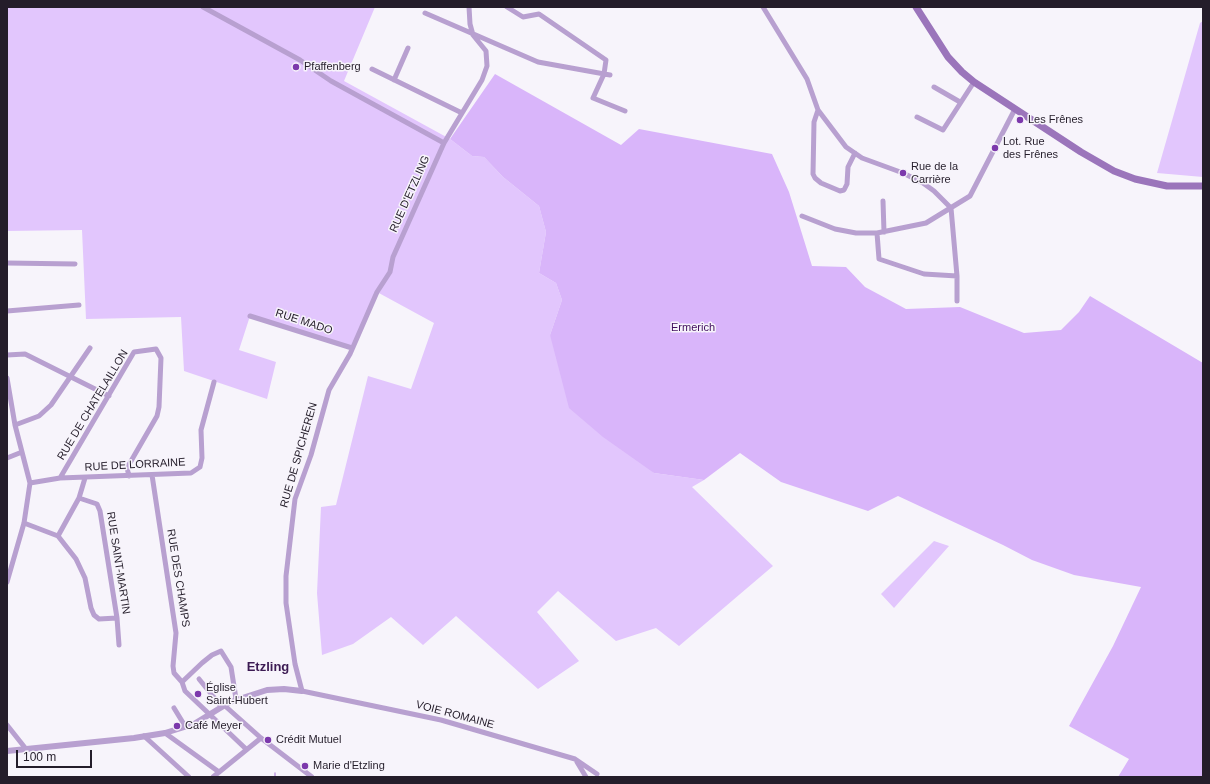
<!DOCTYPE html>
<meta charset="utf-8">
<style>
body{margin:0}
#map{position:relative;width:1210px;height:784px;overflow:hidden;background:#f7f4fb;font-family:Arial,sans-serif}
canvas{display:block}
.frame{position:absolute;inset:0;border:8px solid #241d2a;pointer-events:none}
.scale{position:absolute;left:16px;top:750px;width:76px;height:18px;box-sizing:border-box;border:2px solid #241d2a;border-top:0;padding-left:5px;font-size:12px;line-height:14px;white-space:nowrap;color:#241d2a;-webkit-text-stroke:3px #f7f4fb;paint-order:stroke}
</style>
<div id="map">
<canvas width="1210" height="784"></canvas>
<div class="frame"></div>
<div class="scale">100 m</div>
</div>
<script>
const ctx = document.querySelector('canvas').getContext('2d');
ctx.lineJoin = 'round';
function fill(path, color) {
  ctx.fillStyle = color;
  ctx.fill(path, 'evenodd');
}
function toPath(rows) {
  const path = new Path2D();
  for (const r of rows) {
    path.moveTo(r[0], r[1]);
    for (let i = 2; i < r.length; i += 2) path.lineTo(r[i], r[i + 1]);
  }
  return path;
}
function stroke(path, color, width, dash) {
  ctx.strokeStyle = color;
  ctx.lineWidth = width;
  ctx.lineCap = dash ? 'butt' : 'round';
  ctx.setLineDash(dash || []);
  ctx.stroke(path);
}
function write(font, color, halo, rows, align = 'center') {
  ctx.font = font + ' Arial,sans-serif';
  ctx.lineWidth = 3;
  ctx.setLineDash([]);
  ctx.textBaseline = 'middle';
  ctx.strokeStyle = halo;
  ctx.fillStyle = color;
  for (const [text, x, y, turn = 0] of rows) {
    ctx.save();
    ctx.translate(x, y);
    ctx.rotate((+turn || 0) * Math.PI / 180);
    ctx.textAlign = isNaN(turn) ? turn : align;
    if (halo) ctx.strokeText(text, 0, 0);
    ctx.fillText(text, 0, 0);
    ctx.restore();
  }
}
fill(toPath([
 [7,7,375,7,344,81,450,139,472,156,484,157,503,177,539,206,546,232,539,273,556,283,562,300,550,335,654,473,704,480,692,487,773,566,679,646,656,628,616,641,558,591,537,612,579,661,538,689,456,616,423,645,391,617,353,644,322,655,317,593,321,507,336,505,368,376,411,389,434,323,377,292,352,348,250,316,239,350,276,362,267,399,184,371,181,317,86,319,82,230,7,231],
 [1203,21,1203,177,1157,173,1200,23],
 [934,541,949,546,894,608,881,594]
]), '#e2c6fd');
fill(toPath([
 [495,74,621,145,639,129,772,154,789,192,812,266,846,267,865,287,906,309,960,307,1024,333,1061,330,1079,312,1090,296,1203,363,1203,777,1118,777,1129,759,1069,726,1113,646,1141,587,1074,575,1032,560,1003,545,898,496,868,511,781,482,740,453,704,480,654,473,603,437,569,408,550,335,562,300,556,283,539,273,546,232,539,206,503,177,484,157,472,156,450,139]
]), '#d9b5fa');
stroke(toPath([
 [275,777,275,773]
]), '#c09de1', 1.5);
stroke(toPath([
 [203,7,300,60,331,81,444,143],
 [469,7,470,24,473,35,486,51,487,66,482,80,444,143,393,257,390,272,377,292,350,354,329,390,311,455,295,499,286,576,286,603,295,664,302,691,441,720,575,759,597,774],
 [507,7,523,17,539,14,606,60,604,74,593,98,625,111],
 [763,7,807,79,818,110,846,147,862,158,903,173,923,183,934,191,951,208],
 [425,13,538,62,610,75],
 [372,69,462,113],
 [394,80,408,48],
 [934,87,960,102],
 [818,110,814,122,813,174,815,178,821,183,840,191,844,190,847,184,848,167,855,153],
 [917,117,943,130,974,82],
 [883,201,884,232],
 [951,208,957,276,957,301],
 [802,216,835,229,856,233,877,233,926,223,970,196,1015,109],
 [877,233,879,259,924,274,957,276],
 [7,263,75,264],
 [7,311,79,305],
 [250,316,352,348],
 [7,355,25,354,109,396],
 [7,378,15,425,30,483,24,523,7,582],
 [15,425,39,416,51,405,90,348],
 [7,458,22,452],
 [152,475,176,633,173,666,174,673,182,682,185,691,246,749],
 [60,478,134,352,156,349,161,358,159,407,157,416,127,468,129,476],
 [30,483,60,478,191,473,200,467,202,458,201,430,214,382],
 [79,498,97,504,100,511,117,618,119,645],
 [24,523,58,536,76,559,85,578,91,608,94,615,99,619,117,618],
 [58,536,79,498,85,478],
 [199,679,221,706],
 [182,682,202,663,212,655,221,651,231,667,236,699],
 [224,705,261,738,312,777],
 [174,708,185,726],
 [7,725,26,749],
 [165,733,219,772],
 [144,736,189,777],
 [577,762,586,777],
 [213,777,261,738]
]), '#b8a0d0', 5);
stroke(toPath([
 [7,751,134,738,165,733,194,724,230,702,267,690,284,689,302,691]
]), '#b8a0d0', 6);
stroke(toPath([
 [916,7,948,57,962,72,974,82,1081,152,1114,171,1135,179,1167,186,1203,186]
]), '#9b75bb', 7);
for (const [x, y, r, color] of [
 [296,67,4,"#7c38ac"],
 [1020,120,4,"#7c38ac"],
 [995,148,4,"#7c38ac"],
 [903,173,4,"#7c38ac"],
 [198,694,4,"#7c38ac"],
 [177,726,4,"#7c38ac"],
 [268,740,4,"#7c38ac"],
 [305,766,4,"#7c38ac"]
]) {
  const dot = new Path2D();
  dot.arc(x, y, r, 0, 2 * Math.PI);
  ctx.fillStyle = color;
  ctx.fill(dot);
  stroke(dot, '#f7f4fb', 1.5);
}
write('11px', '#241d2a', '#f7f4fb', [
 ["Pfaffenberg",304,67],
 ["Les Frênes",1028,120],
 ["Lot. Rue",1003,142],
 ["des Frênes",1003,155],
 ["Rue de la",911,167],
 ["Carrière",911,180],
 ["Église",206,688],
 ["Saint-Hubert",206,701],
 ["Café Meyer",185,726],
 ["Crédit Mutuel",276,740],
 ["Marie d'Etzling",313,766]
], 'left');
write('11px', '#241d2a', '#f7f4fb', [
 ["RUE D'ETZLING",410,194,-66],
 ["RUE MADO",304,322,18],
 ["RUE DE CHATELAILLON",93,405,-59],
 ["RUE DE SPICHEREN",299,455,-74],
 ["RUE DE LORRAINE",135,465,-3],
 ["RUE SAINT-MARTIN",118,563,81],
 ["RUE DES CHAMPS",178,578,81],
 ["VOIE ROMAINE",455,715,15]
]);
write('11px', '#3f0c5d', '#f7f4fb', [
 ["Ermerich",693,328]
]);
write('bold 13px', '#3c1b53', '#f7f4fb', [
 ["Etzling",268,667]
]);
</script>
